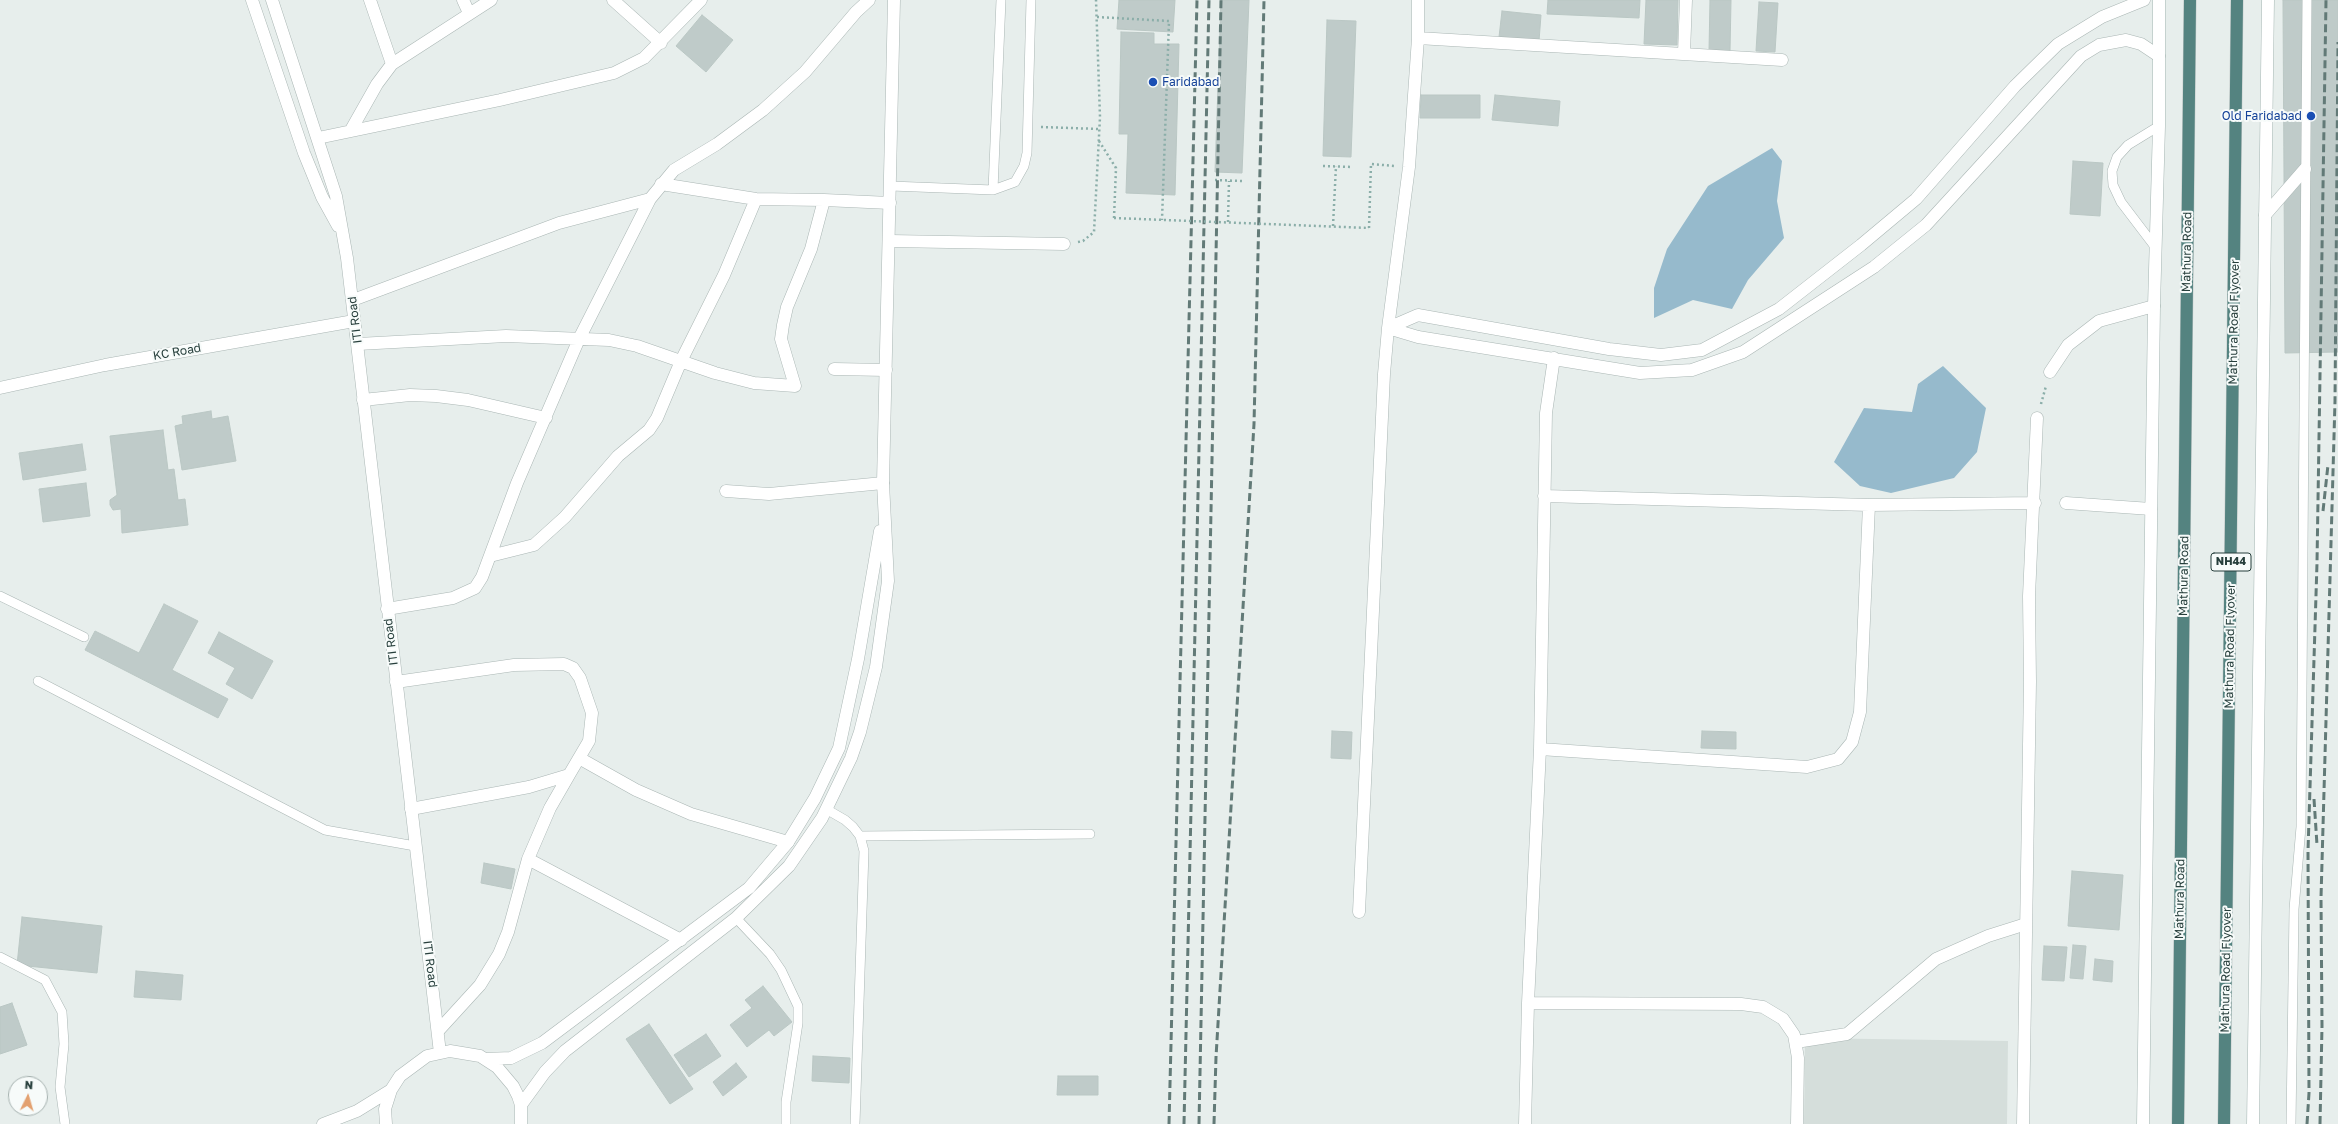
<!DOCTYPE html>
<style>
body{margin:0}
#map{position:relative;width:2338px;height:1124px;overflow:hidden;background:#e7eeec;font-family:"Golos Text",sans-serif}
canvas{display:block}
.north{position:absolute;left:8px;top:1076px;width:40px;height:40px;box-sizing:border-box;background:#f7fbfa;border:1px solid #a4b0ae;border-radius:50%;rotate:5deg;font-size:11px;font-weight:700;line-height:16px;text-align:center;color:#273f3c}
.north::after{content:'';display:block;margin:auto;width:14px;height:18px;background:#e3a170;clip-path:polygon(50% 0,100% 100%,50% 72%,0 100%)}
</style>
<div id="map">
<canvas width="2338" height="1124"></canvas>
<div class="north">N</div>
</div>
<script>
const ctx = document.querySelector('canvas').getContext('2d');
ctx.lineJoin = 'round';
function fill(path, color) {
  ctx.fillStyle = color;
  ctx.fill(path, 'evenodd');
}
function toPath(rows) {
  const path = new Path2D();
  for (const r of rows) {
    path.moveTo(r[0], r[1]);
    for (let i = 2; i < r.length; i += 2) path.lineTo(r[i], r[i + 1]);
  }
  return path;
}
function stroke(path, color, width, dash) {
  ctx.strokeStyle = color;
  ctx.lineWidth = width;
  ctx.lineCap = dash ? 'butt' : 'round';
  ctx.setLineDash(dash || []);
  ctx.stroke(path);
}
function write(font, color, halo, rows, align = 'center') {
  ctx.font = font + ' "Golos Text",sans-serif';
  ctx.lineWidth = 4;
  ctx.setLineDash([]);
  ctx.textBaseline = 'middle';
  ctx.strokeStyle = halo;
  ctx.fillStyle = color;
  for (const [text, x, y, turn = 0] of rows) {
    ctx.save();
    ctx.translate(x, y);
    ctx.rotate((+turn || 0) * Math.PI / 180);
    ctx.textAlign = isNaN(turn) ? turn : align;
    if (halo) ctx.strokeText(text, 0, 0);
    ctx.fillText(text, 0, 0);
    ctx.restore();
  }
}
fill(toPath([
 [1805,1038,2008,1041,2007,1124,1804,1124]
]), '#d5dedb');
fill(toPath([
 [1772,148,1782,161,1777,201,1784,238,1748,280,1732,309,1693,300,1654,318,1654,288,1667,249,1708,186],
 [1943,366,1986,408,1977,452,1954,478,1891,493,1860,486,1834,462,1864,408,1912,412,1918,384]
]), '#96bacc');
const building = toPath([
 [1119,0,1175,0,1173,32,1117,29,1119,0],
 [1221,0,1249,0,1242,173,1215,172,1221,0],
 [1548,0,1640,0,1639,18,1547,14,1548,0],
 [1646,0,1678,0,1677,45,1644,44,1646,0],
 [1710,0,1731,0,1730,51,1709,51,1710,0],
 [2283,0,2338,0,2338,352,2285,353,2283,0],
 [1759,2,1778,3,1775,52,1756,51,1759,2],
 [1502,11,1541,15,1539,41,1499,37,1502,11],
 [702,15,733,40,706,72,676,46,702,15],
 [1327,20,1356,21,1351,157,1323,156,1327,20],
 [1121,32,1154,33,1154,44,1179,44,1175,195,1126,193,1128,134,1119,134,1121,32],
 [1421,95,1480,95,1480,118,1420,118,1421,95],
 [1495,95,1560,101,1558,126,1492,120,1495,95],
 [2073,161,2103,163,2100,216,2070,214,2073,161],
 [211,411,212,419,228,416,236,461,182,470,175,426,183,424,182,416,211,411],
 [163,430,168,470,174,469,178,500,185,499,188,525,122,533,121,509,113,510,110,505,110,500,117,495,110,436,163,430],
 [82,444,86,470,23,480,19,453,82,444],
 [86,483,90,516,43,522,39,489,86,483],
 [164,604,198,621,172,670,228,699,218,718,85,650,95,631,139,653,164,604],
 [219,632,273,661,252,699,226,684,235,668,208,653,219,632],
 [1332,731,1352,732,1351,759,1331,758,1332,731],
 [1702,731,1736,732,1736,749,1701,748,1702,731],
 [484,863,515,869,511,889,481,883,484,863],
 [2072,871,2123,875,2119,930,2068,926,2072,871],
 [22,917,102,926,97,973,17,965,22,917],
 [2073,945,2086,946,2083,979,2070,978,2073,945],
 [2044,946,2067,947,2064,981,2042,980,2044,946],
 [2095,959,2113,961,2112,982,2093,980,2095,959],
 [136,971,183,975,181,1000,134,997,136,971],
 [763,986,792,1022,774,1036,769,1030,747,1047,730,1025,752,1008,745,1000,763,986],
 [12,1003,27,1045,0,1054,0,1007,12,1003],
 [649,1024,693,1089,670,1104,626,1039,649,1024],
 [706,1034,721,1056,689,1077,674,1055,706,1034],
 [813,1056,850,1058,849,1083,812,1081,813,1056],
 [736,1063,747,1077,723,1096,713,1082,736,1063],
 [1058,1076,1098,1076,1098,1095,1057,1095,1058,1076]
]);
fill(building, '#bfcbc9');
stroke(building, '#bac7c4', 1);
const service = toPath([
 [891,186,993,190,1015,182,1024,166,1027,153,1031,0],
 [993,190,1001,0],
 [2156,248,2121,202,2113,185,2112,171,2117,157,2128,145,2159,126],
 [0,596,84,637],
 [38,681,325,830,415,846],
 [826,809,845,820,853,827,860,836,864,851,855,1124],
 [860,836,1090,834],
 [736,918,770,954,781,970,798,1006,798,1023,786,1102,786,1124],
 [0,957,45,980,62,1012,64,1044,60,1087,65,1124],
 [2291,1124,2294,909,2301,827,2307,0]
]);
const minor = toPath([
 [370,0,392,64],
 [463,0,469,13],
 [613,0,661,43],
 [1418,38,1782,60],
 [1684,53,1686,0],
 [351,130,377,84,392,64,491,0],
 [318,138,500,100,614,73,644,58,701,0],
 [661,184,756,199,824,200,890,203],
 [2265,215,2305,169],
 [890,241,1064,244],
 [353,300,559,223,650,199],
 [1388,328,1418,337,1640,373,1692,370,1743,352,1874,267,1926,225,2081,56,2099,45,2126,40,2141,44,2159,56],
 [1388,328,1418,315,1609,349,1661,355,1702,350,1779,309,1861,245,1916,199,2015,86,2058,44,2102,17,2144,0],
 [358,344,506,336,609,340,637,346,715,373,754,383,795,386,781,339,783,325,787,307,811,249,824,200],
 [834,369,886,370],
 [2050,372,2068,345,2099,321,2154,306],
 [0,388,105,365,354,321],
 [363,400,410,395,436,396,468,400,546,418],
 [726,491,769,494,883,483],
 [1544,496,1869,505,2035,503],
 [2066,503,2151,509],
 [490,556,534,545,565,517,618,456,649,430,657,418,681,361,724,275,756,199],
 [387,609,453,598,475,588,482,577,517,483,579,339,650,199,674,170,717,144,763,110,805,72,856,12,869,0],
 [396,682,514,665,564,664,573,668,580,678,592,713,589,741,569,775,529,787,411,809],
 [1540,749,1807,767,1838,759,1852,742,1860,712,1869,505],
 [579,758,636,790,691,814,788,842],
 [528,859,681,940],
 [1359,912,1384,374,1388,328,1409,167,1418,38,1418,0],
 [1528,1003,1741,1004,1763,1007,1783,1019,1794,1035,1798,1058,1797,1124],
 [438,1031,480,985,499,954,508,932,528,859,550,808,569,775],
 [1796,1042,1847,1034,1936,959,1988,936,2026,924],
 [1525,1124,1528,1003,1540,749,1546,413,1554,358],
 [2023,1124,2030,682,2029,596,2037,418]
]);
const tertiary = toPath([
 [252,0,304,153,322,197,338,226],
 [272,0,336,196,347,258,440,1053],
 [485,1059,511,1058,542,1043,749,888,788,842,815,798,839,748,858,659,880,531],
 [521,1105,545,1072,565,1051,736,918,789,866,822,818,851,758,860,732,876,667,888,581,883,483,894,0],
 [323,1124,357,1111,391,1090],
 [386,1124,385,1109,391,1090,400,1076,427,1056,450,1051,480,1056,497,1067,513,1086,518,1096,521,1105,521,1124]
]);
const secondary = toPath([
 [2143,1124,2154,306,2159,126,2159,0],
 [2253,1124,2268,0]
]);
const trunk = toPath([
 [2178,1124,2190,0],
 [2224,1124,2237,0]
]);
stroke(service, '#aab6b4', 10);
stroke(minor, '#aab6b4', 13);
stroke(tertiary, '#aab6b4', 13);
stroke(secondary, '#a4b5b2', 13);
stroke(trunk, '#c3c9c8', 13);
stroke(toPath([
 [1097,17,1169,21,1162,220],
 [1041,127,1099,129],
 [1099,141,1116,168,1114,218],
 [1323,166,1352,167],
 [1215,180,1242,181],
 [1228,222,1229,181],
 [1333,226,1336,166],
 [1369,228,1371,164,1395,166],
 [1078,242,1083,241,1094,232,1100,117,1096,0],
 [2041,404,2046,386]
]), '#8baea9', 2.5, [2, 3]);
stroke(service, '#fff', 9);
stroke(minor, '#fff', 12);
stroke(tertiary, '#fff', 12);
stroke(secondary, '#fff', 12);
stroke(trunk, '#548380', 12);
stroke(toPath([
 [2323,511,2328,465],
 [2314,799,2317,845],
 [1169,1124,1197,0],
 [1184,1124,1209,0],
 [1199,1124,1221,0],
 [1214,1124,1216,1057,1254,424,1264,0],
 [2307,1124,2309,1093,2308,851,2317,563,2326,0],
 [2320,1124,2322,1026,2321,898,2335,401,2338,42]
]), '#627a77', 3, [8, 4]);
stroke(toPath([
 [1114,218,1369,228]
]), '#8baea9', 2.5, [2, 3]);
for (const [x, y, r, color] of [
 [1153,82,5,"#1a4fb4"],
 [2311,116,5,"#1a4fb4"]
]) {
  const dot = new Path2D();
  dot.arc(x, y, r, 0, 2 * Math.PI);
  ctx.fillStyle = color;
  ctx.fill(dot);
  stroke(dot, '#f7fbfa', 1.5);
}
for (const [x, y, w] of [
 [2231,562,40]
]) {
  const box = new Path2D();
  box.roundRect(x - w / 2, y - 9, w, 18, 3);
  ctx.fillStyle = '#f7fbfa';
  ctx.fill(box);
  stroke(box, '#273f3c', 1);
}
write('bold 11px', '#273f3c', null, [
 ["NH44",2231,562]
]);
write('12px', '#164399', '#f7fbfa', [
 ["Faridabad",1162,82],
 ["Old Faridabad",2302,116,"right"]
], 'left');
write('12px', '#273f3c', '#f7fbfa', [
 ["Mathura Road",2187,252,-89],
 ["ITI Road",355,320,-97],
 ["Mathura Road Flyover",2234,322,-89],
 ["KC Road",177,352,-10],
 ["Mathura Road",2184,576,-89],
 ["ITI Road",391,642,-97],
 ["Mathura Road Flyover",2230,646,-89],
 ["Mathura Road",2180,899,-89],
 ["ITI Road",430,964,83],
 ["Mathura Road Flyover",2226,970,-89]
]);
</script>
